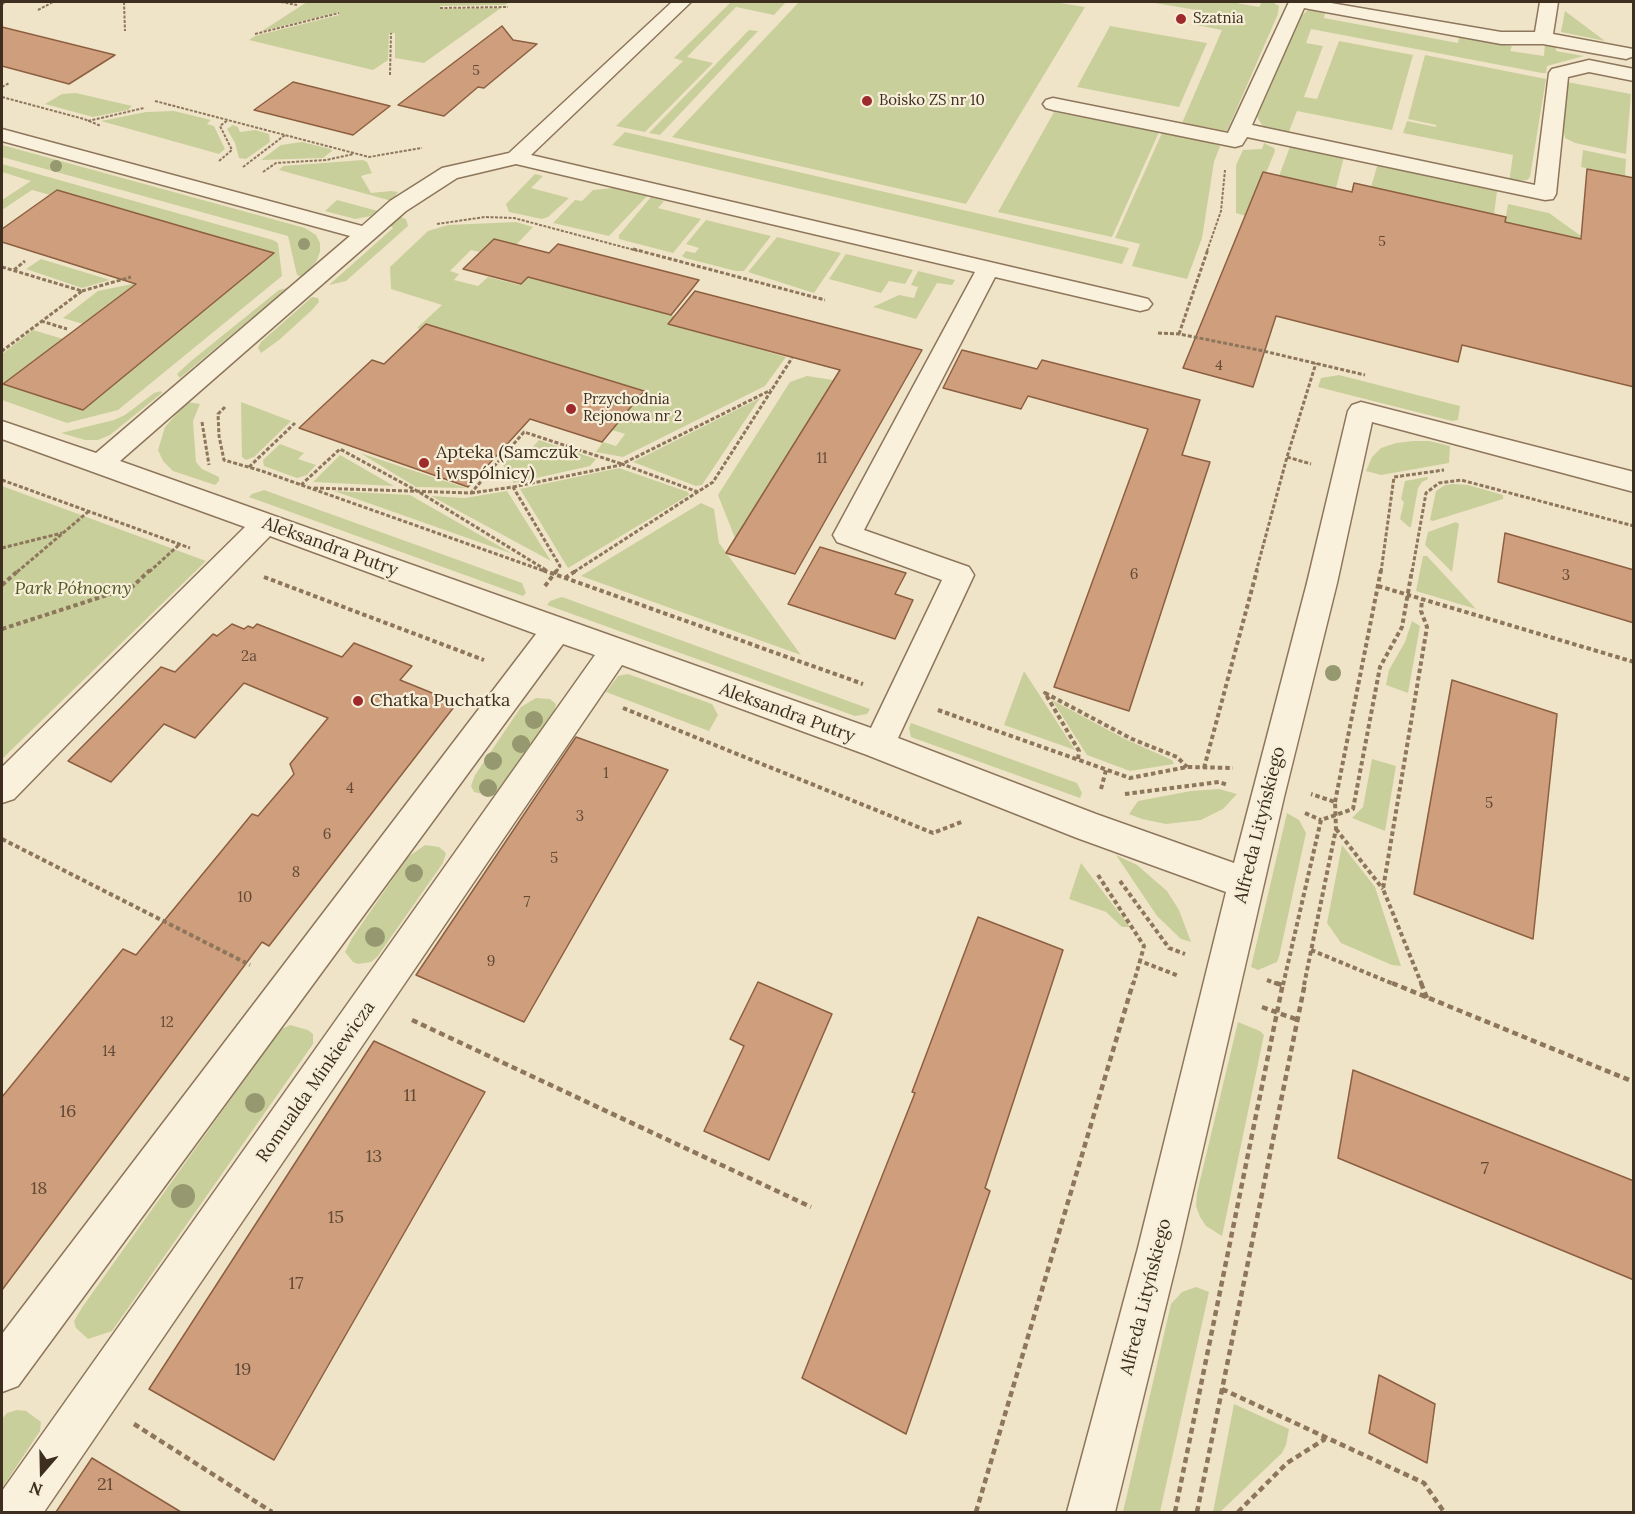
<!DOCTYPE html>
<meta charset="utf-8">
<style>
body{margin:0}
#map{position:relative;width:1635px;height:1514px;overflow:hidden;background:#f0e4c8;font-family:Lora,serif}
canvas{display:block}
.frame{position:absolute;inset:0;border:3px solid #3d2e20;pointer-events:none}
.north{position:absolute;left:12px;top:1442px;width:60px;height:60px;-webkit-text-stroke:4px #f7eed8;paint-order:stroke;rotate:200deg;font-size:16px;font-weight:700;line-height:24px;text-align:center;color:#3d2e20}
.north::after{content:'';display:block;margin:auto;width:21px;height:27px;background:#3d2e20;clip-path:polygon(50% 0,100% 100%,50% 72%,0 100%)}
</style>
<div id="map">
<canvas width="1635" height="1514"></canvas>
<div class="frame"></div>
<div class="north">N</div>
</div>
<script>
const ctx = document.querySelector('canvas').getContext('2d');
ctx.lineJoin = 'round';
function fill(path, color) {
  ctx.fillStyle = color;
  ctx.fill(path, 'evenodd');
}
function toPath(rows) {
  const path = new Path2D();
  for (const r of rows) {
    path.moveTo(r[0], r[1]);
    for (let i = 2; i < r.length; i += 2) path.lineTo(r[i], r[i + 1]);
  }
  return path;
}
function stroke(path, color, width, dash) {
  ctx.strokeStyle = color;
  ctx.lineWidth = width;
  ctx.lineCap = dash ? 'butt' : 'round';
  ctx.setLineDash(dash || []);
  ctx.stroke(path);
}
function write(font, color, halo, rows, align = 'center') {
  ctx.font = font + ' Lora,serif';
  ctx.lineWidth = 4.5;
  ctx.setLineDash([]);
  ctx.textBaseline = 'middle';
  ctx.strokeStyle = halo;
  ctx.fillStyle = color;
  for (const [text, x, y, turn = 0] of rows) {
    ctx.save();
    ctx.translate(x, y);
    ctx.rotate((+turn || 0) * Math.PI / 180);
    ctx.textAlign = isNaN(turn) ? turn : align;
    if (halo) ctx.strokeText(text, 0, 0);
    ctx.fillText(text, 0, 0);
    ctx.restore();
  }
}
fill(toPath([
 [307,2,510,2,505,5,440,6,440,9,501,8,424,63,395,58,395,33,389,34,388,60,373,70,249,40,255,36,339,15,339,12,262,31],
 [731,2,786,2,774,15,736,7,687,57,713,63,645,132,616,126,683,61,674,58],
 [799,2,1054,2,1085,7,966,204,672,137],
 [1149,2,1231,2,1259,7,1262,2,1272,2,1279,6,1278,14,1227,131,1182,123,1222,30,1196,25,1202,11],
 [1308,10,1320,10,1325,13,1324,18,1458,43,1459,37,1463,35,1512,46,1510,51,1544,56,1545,41,1557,43,1556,51,1584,56,1547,66,1546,73,1542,73,1311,29,1306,43,1323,46,1304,97,1317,99,1339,41,1413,55,1392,130,1297,111,1288,134,1264,128,1257,117,1301,16],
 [1565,11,1605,41,1561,32],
 [1110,26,1207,43,1179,107,1077,87],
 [749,30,758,31,660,135,649,133],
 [1425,55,1546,79,1530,177,1527,180,1509,182,1513,155,1403,133,1407,121,1436,127,1436,125,1408,119],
 [1567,82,1631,94,1626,154,1575,143,1565,138,1562,125],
 [76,93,132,106,128,110,93,117,45,104,62,94],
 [174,111,211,120,207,124,214,126,225,149,219,154,101,121,146,112],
 [1054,112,1159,132,1112,237,998,212],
 [233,125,238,127,240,132,255,130,269,134,270,142,246,159,239,158,235,143,227,129],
 [625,132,963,210,1129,248,1122,264,612,145],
 [1162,133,1204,141,1220,146,1214,162,1202,238,1187,279,1132,266,1140,244,1115,238],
 [302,142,331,149,332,151,323,158,261,160,281,145],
 [1264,143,1274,148,1275,151,1266,173,1246,216,1236,213,1236,165,1243,150,1262,149],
 [1291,144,1344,157,1336,188,1279,176],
 [2,145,305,228,316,235,320,243,320,252,316,262,302,277,297,275,288,236,2,157],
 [1583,150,1626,159,1625,176,1581,167],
 [363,160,367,162,372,173,361,176,371,193,391,191,398,192,392,201,279,170,283,166],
 [1378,163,1494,188,1497,191,1494,215,1371,187],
 [2,164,273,240,278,243,282,276,118,410,67,423,2,400,2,354,33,330,63,339,273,253,204,233,198,237,175,231,112,277,82,268,146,216,57,190,50,195,32,190,2,210,2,200,31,181,2,172],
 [535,174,543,176,531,188,569,198,548,217,542,219,509,212,506,204],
 [614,188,647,196,609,236,553,223,575,200,582,201,593,190],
 [651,197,664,201,658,208,701,219,673,253,619,239,619,235],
 [337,200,378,211,371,216,355,219,325,211],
 [1508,204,1549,213,1581,236,1579,259,1530,228,1505,222],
 [400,217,406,219,408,226,346,281,329,285,393,228,390,225],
 [706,220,771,236,744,271,736,271,685,258,682,256,686,251,695,253,699,248,686,244],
 [516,222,533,227,516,245,494,239,480,252,471,250,450,271,459,274,454,280,478,286,488,277,520,285,528,277,675,316,669,324,786,357,765,386,623,457,596,452,603,442,616,446,625,434,612,430,643,391,518,352,512,358,417,328,442,305,391,289,390,267,428,231,448,225],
 [777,237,841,253,814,293,748,272],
 [846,254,913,270,905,284,889,281,881,293,829,279],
 [41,259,110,280,82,288,26,269],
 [918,271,955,280,952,285,937,283,916,319,873,307,899,295,914,298,918,287,911,285],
 [137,283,83,324,63,318,98,291],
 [287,288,180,378,177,374,191,361,279,290],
 [312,297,318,298,319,302,311,311,279,340,261,353,258,348,261,342],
 [1339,375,1460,406,1458,420,1452,421,1318,387,1321,378],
 [807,376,833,380,735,538,718,495,790,382],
 [161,391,162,393,110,435,98,440,85,440,61,433,114,420,125,415,154,393],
 [760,398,702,485,696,486,633,462],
 [187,402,200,404,193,421,196,462,202,469,219,477,219,481,215,485,173,471,163,461,158,450,165,427],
 [241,402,291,421,254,457,246,460,242,457],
 [539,440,596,459,590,466,514,483,503,465,516,450,530,450],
 [1413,441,1429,441,1450,446,1449,463,1381,475,1366,471,1372,457,1381,448,1396,443],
 [280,444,304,453,298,459,316,465,307,475,297,478,264,466,263,460],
 [360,453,466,488,416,487],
 [340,455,394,486,313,482],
 [619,468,688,492,689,495,568,568,520,489],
 [1427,477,1428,479,1422,482,1418,488,1411,527,1409,527,1400,519,1404,502,1401,499,1405,481],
 [1453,484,1468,485,1503,495,1503,499,1433,521,1430,520,1436,491,1445,485],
 [2,486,206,561,2,759],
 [264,490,522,583,526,593,523,596,249,497,252,494],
 [334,491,410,495,513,554],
 [507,491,551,561,431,496,465,498],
 [701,503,714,509,719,543,801,655,581,576],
 [1456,522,1459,524,1452,572,1425,545,1428,532],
 [1423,556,1427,556,1476,609,1416,591],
 [562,597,870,709,867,714,855,716,547,605,550,601],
 [1412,621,1420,626,1408,693,1386,685,1389,670,1405,642],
 [1024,671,1075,750,1004,725],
 [628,674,712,704,718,715,709,731,606,692,618,676],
 [536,698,550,699,556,704,554,713,499,790,494,795,487,795,474,792,471,786,475,775,521,707],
 [1052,700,1125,739,1172,760,1174,764,1130,771,1087,755],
 [911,723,1077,783,1082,793,1080,798,911,737,909,728],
 [1372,759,1396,766,1385,831,1352,818,1363,807],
 [1219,789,1237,794,1223,809,1201,820,1166,824,1142,819,1129,814,1138,801,1191,791],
 [1287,813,1299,820,1306,833,1279,957,1277,962,1258,970,1251,967],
 [425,845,439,847,446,853,443,863,377,957,371,962,358,964,353,962,345,952,352,938,408,857],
 [1342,845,1375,887,1401,966,1392,965,1341,943,1327,923],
 [1116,855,1137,865,1167,891,1179,910,1191,942,1181,939,1157,916],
 [1081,863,1130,927,1122,927,1106,912,1069,899],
 [1238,1022,1260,1031,1264,1035,1222,1236,1206,1226,1200,1217,1196,1206,1197,1193],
 [290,1025,308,1030,313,1034,313,1044,112,1331,88,1339,76,1328,74,1321,83,1306,275,1037,282,1029],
 [1196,1287,1209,1292,1160,1512,1123,1512,1171,1304,1182,1292],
 [1234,1404,1289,1429,1286,1445,1282,1453,1220,1512,1213,1512],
 [17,1410,26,1411,41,1422,40,1431,2,1488,2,1419,7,1413]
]), '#c9cf9b');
const building = toPath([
 [502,26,513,40,537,44,484,88,478,87,444,116,398,105,502,26],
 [2,27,115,55,69,84,2,66,2,27],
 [293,82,390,106,353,135,254,110,293,82],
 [1587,169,1634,178,1634,387,1462,345,1458,362,1276,316,1253,387,1183,368,1263,172,1352,192,1354,183,1506,217,1505,222,1581,239,1587,169],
 [57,190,204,233,274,253,83,410,3,384,136,284,2,242,2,229,57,190],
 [494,239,549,253,558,244,699,280,671,315,528,277,521,284,463,269,494,239],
 [695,291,922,350,795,574,726,553,840,370,668,324,695,291],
 [426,324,644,391,602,442,530,419,468,487,299,428,372,360,384,364,426,324],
 [962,350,1037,369,1042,360,1200,400,1182,455,1210,462,1129,711,1054,687,1148,429,1028,396,1021,409,943,388,962,350],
 [1505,533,1634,570,1634,623,1498,582,1505,533],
 [820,547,906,573,895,594,913,600,895,639,788,604,820,547],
 [232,624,244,629,248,626,253,628,257,624,342,657,354,643,412,666,400,680,457,703,269,946,262,942,2,1290,2,1097,123,949,136,955,252,814,258,816,294,774,290,764,328,718,244,683,195,738,164,724,111,782,68,761,161,667,175,672,213,634,217,636,232,624],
 [1452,680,1557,714,1533,939,1414,894,1452,680],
 [576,737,668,770,524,1022,416,975,576,737],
 [978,917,1063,950,985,1188,990,1191,906,1434,802,1378,915,1093,912,1092,978,917],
 [758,982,832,1014,769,1160,704,1131,744,1046,730,1039,758,982],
 [374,1041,485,1092,274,1460,149,1389,374,1041],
 [1353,1070,1634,1181,1634,1280,1338,1158,1353,1070],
 [1379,1375,1435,1404,1427,1463,1369,1433,1379,1375],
 [92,1458,181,1512,56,1512,92,1458]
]);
fill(building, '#cf9f7d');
stroke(building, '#8d5f41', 1.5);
const minor = toPath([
 [672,2,691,2,531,155,1140,297,1148,299,1152,304,1148,309,1140,311,995,277,864,530,969,567,974,575,898,738,1096,814,1234,863,1307,583,1348,411,1352,405,1361,402,1634,472,1634,492,1372,422,1337,583,1284,797,1180,1248,1115,1512,1067,1512,1138,1248,1226,892,1077,838,867,755,622,665,44,1512,2,1512,2,1491,595,655,563,644,18,1386,2,1392,2,1334,536,634,270,536,14,799,2,803,2,767,245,527,2,439,2,421,96,453,350,236,2,141,2,129,362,226,390,201,442,168,509,153,672,2],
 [516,164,975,272,833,535,837,542,942,580,871,728,120,461,406,211,457,178,516,164],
 [1289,2,1325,2,1501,32,1535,32,1540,2,1558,2,1553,34,1633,49,1634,56,1626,59,1543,44,1501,44,1304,8,1252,125,1535,185,1549,73,1552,69,1589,60,1634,69,1634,81,1589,72,1568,77,1556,194,1553,199,1545,200,1247,137,1242,145,1235,147,1053,110,1046,108,1043,104,1046,100,1053,98,1228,133,1289,2]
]);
stroke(minor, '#8d765c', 3);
stroke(toPath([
 [2,2,5,3,2,4],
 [124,2,125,31],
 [281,2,297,5],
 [440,8,508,7],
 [38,10,53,2],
 [255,34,339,13],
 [390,75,391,33],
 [2,87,9,83],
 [2,97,84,119,101,126],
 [155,101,369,157,422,148],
 [88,121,144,108],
 [219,161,232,150,220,126,228,120],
 [243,167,285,135],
 [263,172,276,163,326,160,354,154],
 [437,224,485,217,514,218,638,251],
 [1207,251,1221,211,1225,170]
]), '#8d765c', 2, [3, 1.5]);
stroke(toPath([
 [633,249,825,300],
 [2,267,82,291,2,351],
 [14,270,25,261],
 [82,291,131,277],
 [41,321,67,329],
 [1158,333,1179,334,1259,350,1365,375],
 [1179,334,1208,249],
 [225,407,218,414,219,436,224,460,262,471,547,572],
 [202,422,209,465],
 [1287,457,1311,464],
 [249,467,295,423],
 [2,480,190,548],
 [301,485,340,449,419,492,546,570],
 [513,487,621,465],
 [314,488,471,493,524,432,622,464],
 [698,492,622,464,771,390],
 [471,493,513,487,560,566,556,572],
 [2,548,62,533],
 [17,572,89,511],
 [149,572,180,544],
 [574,572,713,482,792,358],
 [1256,572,1287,457,1316,363],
 [1381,572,1394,477,1444,470],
 [1412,572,1426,493,1439,483,1461,480,1634,526]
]), '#8d765c', 3, [4, 2]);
stroke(toPath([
 [543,570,863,684],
 [264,577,484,660],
 [565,578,577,570],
 [2,585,19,570],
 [545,586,557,570],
 [1378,586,1634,662],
 [2,629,132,587,150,570],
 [623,708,933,833,964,821],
 [938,710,1130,778,1187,767,1233,768],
 [1078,759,1079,751,1045,693,1132,739,1177,757,1187,767],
 [1204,768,1257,570],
 [1101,789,1106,770],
 [1125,794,1219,782,1228,785],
 [1335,802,1381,570],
 [1305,813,1321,820],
 [1336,829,1383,889],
 [2,839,250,965],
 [1098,875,1144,946,1140,961,1179,976],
 [1120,881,1169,948,1185,954],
 [1311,950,1396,985],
 [1267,980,1281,985],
 [1133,985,1140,961],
 [1283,985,1321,820,1353,809,1380,667,1402,627,1412,570],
 [1304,985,1336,829,1335,802,1311,794],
 [1422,985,1383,889,1427,627,1421,611,1422,600]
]), '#8d765c', 4, [4.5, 3]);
stroke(toPath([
 [1276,983,1282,985],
 [1392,983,1634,1082],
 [1421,983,1427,998],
 [1262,1007,1298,1020],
 [412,1020,811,1207],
 [1222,1389,1424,1483,1444,1512],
 [134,1424,272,1512],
 [976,1512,1133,983],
 [1175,1512,1283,983],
 [1197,1512,1305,983],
 [1238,1512,1287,1463,1325,1439]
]), '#8d765c', 4.5, [6, 4]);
fill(minor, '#faf1dc');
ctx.fillStyle = '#96986f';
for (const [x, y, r] of [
 [56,166,6],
 [304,244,6],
 [1333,673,8],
 [534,720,9],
 [521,744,9],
 [493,761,9],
 [488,788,9],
 [414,873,9],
 [375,937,10],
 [255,1103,10],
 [183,1196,12]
]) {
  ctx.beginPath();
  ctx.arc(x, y, r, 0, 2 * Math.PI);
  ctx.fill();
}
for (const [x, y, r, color] of [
 [1181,19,6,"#9e2a2b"],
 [867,101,6,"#9e2a2b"],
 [571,409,6,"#9e2a2b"],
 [424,463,6,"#9e2a2b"],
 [358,701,6,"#9e2a2b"]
]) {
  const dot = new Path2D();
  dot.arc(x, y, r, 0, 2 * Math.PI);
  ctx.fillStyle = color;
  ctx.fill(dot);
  stroke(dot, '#f7eed8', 2);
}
write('14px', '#624a37', null, [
 ["5",476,71],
 ["5",1382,242],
 ["4",1219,366]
]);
write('15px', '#3d2e20', '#f7eed8', [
 ["Szatnia",1193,19],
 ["Boisko ZS nr 10",879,101],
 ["Przychodnia",583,400],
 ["Rejonowa nr 2",583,417]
], 'left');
write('15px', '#624a37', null, [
 ["11",822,459],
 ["6",1134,575],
 ["3",1566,576],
 ["2a",249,657],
 ["1",606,774],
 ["4",350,789],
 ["5",1489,804],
 ["3",580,817],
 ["6",327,835],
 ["5",554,859],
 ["8",296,873],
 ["10",245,898],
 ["7",527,903],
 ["9",491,962],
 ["12",167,1023],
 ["14",109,1052]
]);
write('18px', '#3d2e20', '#f7eed8', [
 ["Apteka (Samczuk",436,453],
 ["i wspólnicy)",436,474],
 ["Chatka Puchatka",370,701]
], 'left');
write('18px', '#3d2e20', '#f7eed8', [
 ["Aleksandra Putry",330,547,20],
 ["Aleksandra Putry",787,713,20],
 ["Alfreda Lityńskiego",1260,825,-76],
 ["Romualda Minkiewicza",316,1082,-55],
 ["Alfreda Lityńskiego",1146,1297,-76]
]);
write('italic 18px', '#4d5a26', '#f7eed8', [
 ["Park Północny",73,589]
]);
write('18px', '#624a37', null, [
 ["11",410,1096],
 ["16",68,1112],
 ["13",374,1157],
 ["7",1485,1169],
 ["18",39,1189],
 ["15",336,1218],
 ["17",296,1284],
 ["19",243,1370],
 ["21",105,1485]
]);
</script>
